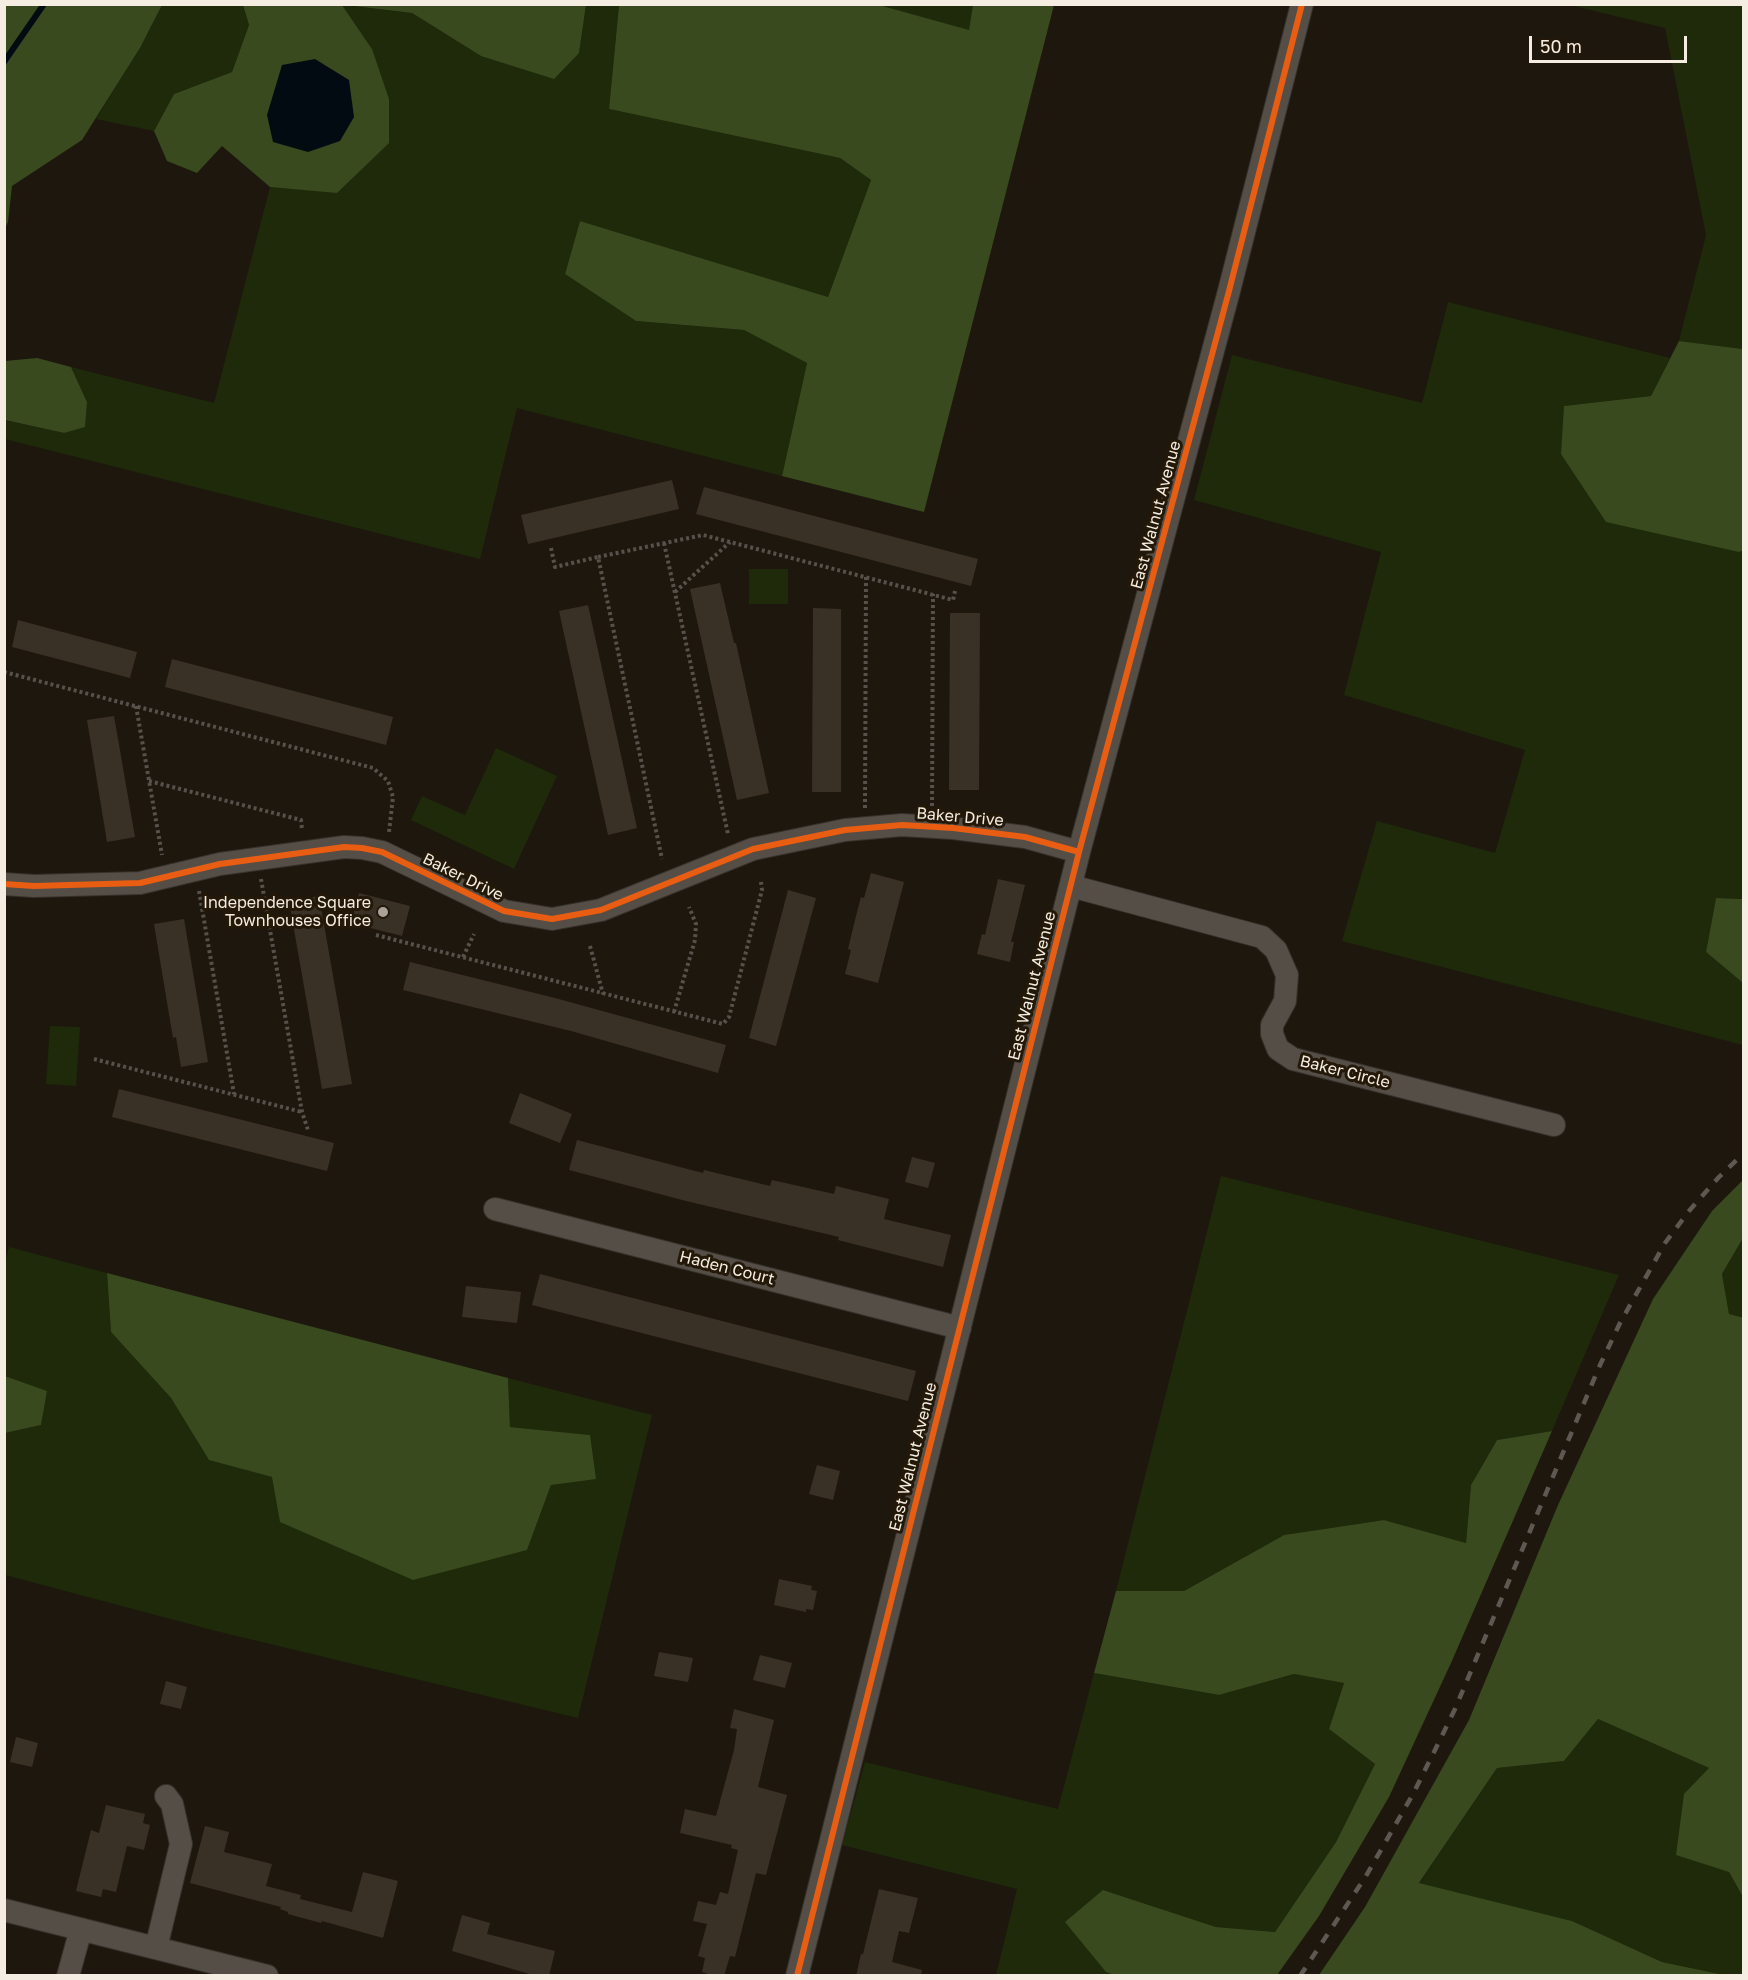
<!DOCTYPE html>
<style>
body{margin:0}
#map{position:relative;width:1748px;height:1980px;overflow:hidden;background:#1e170e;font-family:"Golos Text",sans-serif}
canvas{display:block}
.frame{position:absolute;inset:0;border:6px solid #f5ede2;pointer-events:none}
.scale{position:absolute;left:1529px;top:36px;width:158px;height:27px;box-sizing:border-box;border:3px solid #f5ede2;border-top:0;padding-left:8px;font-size:18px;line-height:21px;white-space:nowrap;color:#f5ede2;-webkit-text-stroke:4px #241808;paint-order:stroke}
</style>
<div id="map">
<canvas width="1748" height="1980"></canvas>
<div class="frame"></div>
<div class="scale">50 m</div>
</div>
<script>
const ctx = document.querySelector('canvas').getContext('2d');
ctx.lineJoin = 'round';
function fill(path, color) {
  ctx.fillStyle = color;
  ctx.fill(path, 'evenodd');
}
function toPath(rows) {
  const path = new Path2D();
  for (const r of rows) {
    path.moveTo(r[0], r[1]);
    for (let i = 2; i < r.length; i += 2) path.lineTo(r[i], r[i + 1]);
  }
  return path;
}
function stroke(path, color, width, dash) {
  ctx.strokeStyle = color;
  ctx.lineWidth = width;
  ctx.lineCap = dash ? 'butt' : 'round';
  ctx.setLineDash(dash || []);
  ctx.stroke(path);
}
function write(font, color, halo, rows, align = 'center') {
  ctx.font = font + ' "Golos Text",sans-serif';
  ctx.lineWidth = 6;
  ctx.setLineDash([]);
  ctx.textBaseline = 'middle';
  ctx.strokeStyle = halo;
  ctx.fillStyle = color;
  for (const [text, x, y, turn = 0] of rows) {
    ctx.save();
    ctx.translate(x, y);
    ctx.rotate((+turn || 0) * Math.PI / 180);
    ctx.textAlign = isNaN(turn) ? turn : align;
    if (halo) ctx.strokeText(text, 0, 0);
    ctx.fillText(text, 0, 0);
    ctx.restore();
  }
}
fill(toPath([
 [162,5,243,5,249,25,232,72,174,94,154,131,96,119,140,48],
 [342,5,412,13,481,56,579,53,586,5,619,5,609,109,840,158,871,180,828,297,580,221,565,274,636,321,744,330,807,363,782,476,517,408,480,559,5,439,4,420,64,433,87,402,71,367,214,403,270,187,337,192,372,49],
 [879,5,973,5,970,31],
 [1570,5,1743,5,1743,349,1679,341,1706,235,1665,28],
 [1448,302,1670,358,1651,396,1564,406,1739,552,1743,550,1743,899,1716,898,1706,952,1743,983,1743,1045,1342,941,1377,821,1495,853,1525,750,1344,695,1381,552,1194,500,1232,355,1422,403],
 [749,569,788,569,788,604,749,604],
 [496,748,557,776,514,869,411,820,422,796,465,815],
 [50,1026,80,1027,76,1086,46,1084],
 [1221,1176,1619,1275,1552,1431,1497,1440,1471,1485,1466,1543,1384,1520,1284,1535,1184,1591,1116,1591],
 [1743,1238,1743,1318,1729,1315,1722,1274],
 [9,1247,107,1273,111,1332,171,1398,209,1459,527,1550,551,1485,589,1435,510,1427,508,1378,652,1415,578,1718,216,1631,5,1575,5,1433,41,1425,46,1391,5,1376,4,1267],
 [1094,1673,1219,1695,1294,1674,1344,1683,1329,1729,1375,1764,1336,1842,1275,1932,1216,1927,1103,1890,1106,1972,1118,1975,996,1975,1017,1889,842,1845,865,1762,1058,1809],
 [1598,1719,1709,1768,1729,1872,1743,1897,1743,1975,1724,1975,1662,1962,1572,1921,1419,1884,1497,1768,1564,1761]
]), '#1e2a0a');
fill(toPath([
 [5,4,162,5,140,48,82,140,12,186,8,222,5,228],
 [243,5,342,5,372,49,389,99,389,143,337,193,270,187,222,146,197,173,167,161,154,131,174,94,232,72,249,25],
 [345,5,586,5,579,53,554,79,481,56,412,13],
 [619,5,879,5,969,30,973,5,1054,5,924,512,782,476,807,363,744,330,636,321,565,274,580,221,828,297,871,180,840,158,609,109],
 [1679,341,1743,349,1744,550,1739,552,1606,522,1561,454,1564,406,1651,396],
 [37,358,71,367,87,402,85,427,64,433,5,420,5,361],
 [1716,898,1743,899,1743,983,1706,952],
 [1743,1180,1743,1238,1722,1274,1729,1314,1744,1318,1743,1897,1729,1872,1676,1855,1684,1794,1709,1768,1598,1719,1564,1761,1497,1768,1419,1883,1572,1921,1662,1962,1724,1975,1319,1975,1365,1907,1469,1720,1558,1505,1653,1299,1712,1211],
 [107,1273,508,1378,510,1427,590,1435,596,1479,551,1485,527,1550,413,1580,280,1522,272,1477,209,1460,171,1398,111,1332],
 [5,1376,47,1391,41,1425,5,1433],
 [1552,1431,1451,1663,1389,1797,1319,1916,1277,1975,1118,1976,1106,1972,1065,1922,1103,1890,1216,1927,1275,1932,1336,1842,1375,1764,1329,1729,1344,1683,1294,1674,1219,1695,1094,1673,1116,1591,1184,1591,1284,1535,1384,1520,1466,1543,1471,1485,1497,1440]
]), '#384a1e');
fill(toPath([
 [315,59,349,80,354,117,340,141,308,152,273,142,267,115,282,65]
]), '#030b12');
stroke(toPath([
 [4,62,44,4]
]), '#030b12', 6);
fill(toPath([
 [672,480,679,509,528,544,521,515],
 [704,487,978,559,971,586,696,514],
 [720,583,734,643,736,643,769,793,737,800,690,589],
 [588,605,637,828,608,835,559,611],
 [813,608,841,609,841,792,812,792],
 [950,613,980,613,979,790,949,790],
 [18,620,137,652,130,678,12,647],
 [172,659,393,717,386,745,165,687],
 [114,716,135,837,107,842,87,720],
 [871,873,904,882,878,983,845,974,851,950,848,949,856,916,861,897,864,898],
 [998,879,1025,885,1011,942,1014,942,1010,962,977,954,982,934,985,935],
 [788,890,816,898,776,1046,749,1038],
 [359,893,410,906,402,936,351,923],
 [319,896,352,1084,322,1089,289,901],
 [184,919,208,1062,181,1067,176,1037,173,1038,154,924],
 [410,962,555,998,726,1045,718,1073,571,1031,403,990],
 [119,1089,334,1143,327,1171,112,1117],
 [520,1093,572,1114,560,1143,509,1123],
 [577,1140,703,1173,704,1170,770,1186,772,1180,834,1194,836,1186,889,1199,884,1219,951,1235,943,1267,838,1240,839,1237,686,1201,569,1170],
 [912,1157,935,1163,928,1188,905,1182],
 [540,1274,916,1371,908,1401,532,1305],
 [466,1286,521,1292,517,1323,462,1317],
 [817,1465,840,1471,833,1500,809,1494],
 [779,1579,812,1586,811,1590,817,1591,813,1610,806,1609,806,1612,774,1605],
 [659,1652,693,1658,688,1682,654,1676],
 [760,1655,792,1663,785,1688,753,1680],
 [166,1681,187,1687,181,1709,160,1704],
 [734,1709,774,1720,758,1787,787,1795,766,1875,756,1873,735,1957,730,1956,724,1976,714,1976,702,1972,705,1958,698,1956,707,1924,693,1921,698,1901,716,1905,720,1892,728,1894,738,1850,731,1848,732,1845,680,1833,685,1809,716,1816,734,1750,737,1729,730,1728],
 [16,1737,38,1743,32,1767,10,1762],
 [106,1805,145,1814,143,1823,150,1825,144,1850,127,1846,116,1892,103,1889,101,1897,76,1891,91,1830,99,1833],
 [205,1826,229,1832,224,1852,272,1864,266,1886,301,1895,300,1899,352,1912,363,1872,398,1881,383,1938,322,1921,321,1923,288,1914,288,1912,280,1909,281,1907,190,1883],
 [879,1889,918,1898,909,1933,899,1931,892,1962,922,1970,921,1976,856,1976,861,1954,863,1954],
 [462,1915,490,1923,487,1934,555,1951,549,1976,536,1976,452,1951]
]), '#3a3126');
const minor = toPath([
 [4,884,34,886,140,883,220,864,344,847,362,848,382,852,504,911,552,919,601,910,753,849,845,830,902,825,953,828,1025,837,1079,852],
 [1071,886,1262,937,1276,950,1287,975,1285,1001,1272,1025,1272,1034,1278,1049,1293,1059,1554,1125],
 [495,1209,960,1328],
 [4,1910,267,1976],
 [156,1948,181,1844,172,1804,166,1796],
 [68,1976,81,1929],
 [797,1976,1079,852,1229,291,1302,4]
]);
stroke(minor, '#36322b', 24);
stroke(toPath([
 [664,543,728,834],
 [551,548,555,567,598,557,662,859],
 [598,557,703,535,953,600,955,591],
 [675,592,730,542],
 [4,672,373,768,388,781,393,797,389,832],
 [136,706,162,855],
 [149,781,301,820,302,830],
 [932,806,933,594],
 [865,808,866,577],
 [261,879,302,1112,308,1130],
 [199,891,234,1094],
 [376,935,723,1024,729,1017,762,890,761,882],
 [590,946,603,994],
 [463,957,474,934],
 [674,1012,695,940,696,924,689,907],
 [94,1059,302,1112]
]), '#56514b', 4, [3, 3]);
stroke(minor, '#544e47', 22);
stroke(toPath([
 [1300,1976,1366,1876,1413,1794,1435,1750,1455,1709,1600,1365,1620,1323,1665,1243,1689,1211,1719,1177,1744,1153]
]), '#5d5852', 4.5, [10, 10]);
stroke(toPath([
 [4,884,34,886,140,883,220,864,344,847,362,848,382,852,504,911,552,919,601,910,753,849,845,830,902,825,953,828,1025,837,1079,852],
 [797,1976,1079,852,1229,291,1302,4]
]), '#e95d12', 6);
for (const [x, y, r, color] of [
 [383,912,6,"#aaa298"]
]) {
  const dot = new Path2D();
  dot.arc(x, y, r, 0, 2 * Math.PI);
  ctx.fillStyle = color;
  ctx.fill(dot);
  stroke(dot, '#241808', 2);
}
write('16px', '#f5ede2', '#241808', [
 ["East Walnut Avenue",1156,515,-75],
 ["Baker Drive",960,817,5],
 ["Baker Drive",463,877,26],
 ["East Walnut Avenue",1032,986,-76],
 ["Baker Circle",1345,1072,14],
 ["Haden Court",727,1268,14],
 ["East Walnut Avenue",913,1457,-76]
]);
write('16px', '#f5ede2', '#241808', [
 ["Independence Square",371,903],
 ["Townhouses Office",371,921]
], 'right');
</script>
